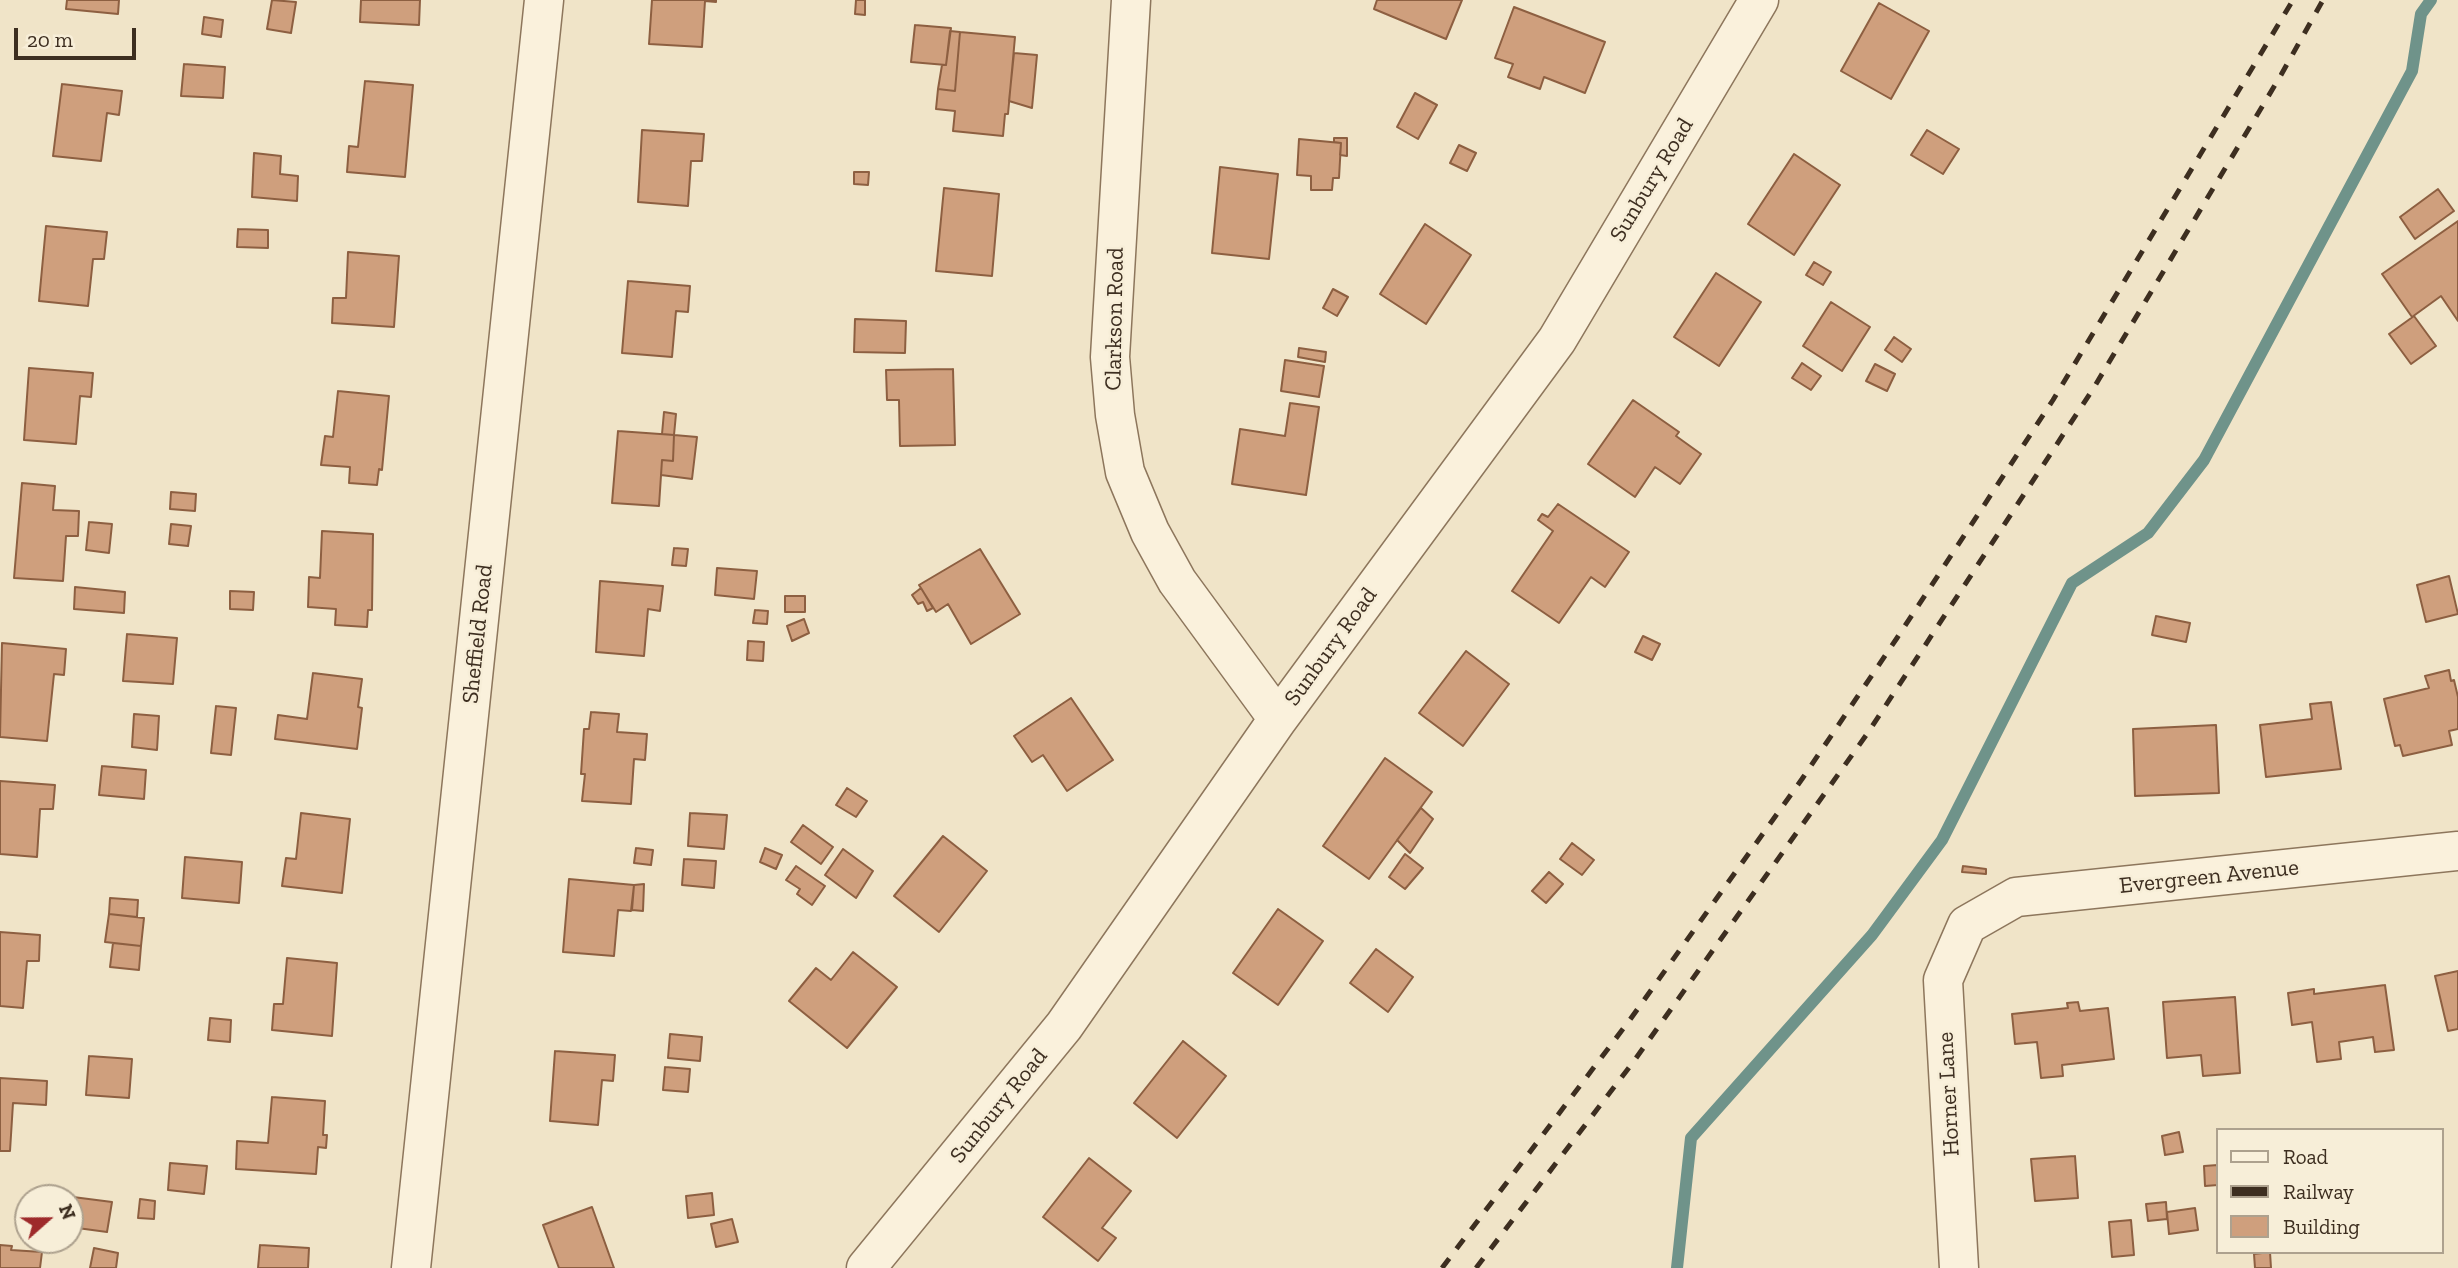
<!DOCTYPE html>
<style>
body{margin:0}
#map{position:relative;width:2458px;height:1268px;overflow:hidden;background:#f0e4c8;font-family:"Zilla Slab",serif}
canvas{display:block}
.legend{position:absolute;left:2216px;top:1128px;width:228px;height:126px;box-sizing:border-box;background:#f7eed8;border:2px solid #ada18e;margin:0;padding:9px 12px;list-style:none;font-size:21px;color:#3d2e20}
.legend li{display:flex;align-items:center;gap:14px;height:35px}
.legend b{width:35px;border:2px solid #ada18e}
.north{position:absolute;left:14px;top:1184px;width:70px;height:70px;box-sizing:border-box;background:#f7eed8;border:2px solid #ada18e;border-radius:50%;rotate:69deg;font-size:19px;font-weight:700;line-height:28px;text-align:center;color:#3d2e20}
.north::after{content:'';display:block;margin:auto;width:24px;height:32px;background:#9e2a2b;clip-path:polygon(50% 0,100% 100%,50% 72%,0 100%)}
.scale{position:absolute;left:14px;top:28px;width:122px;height:32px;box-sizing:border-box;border:4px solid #3d2e20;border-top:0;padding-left:9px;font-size:21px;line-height:24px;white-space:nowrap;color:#3d2e20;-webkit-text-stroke:5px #f7eed8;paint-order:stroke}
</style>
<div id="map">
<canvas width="2458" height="1268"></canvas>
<ul class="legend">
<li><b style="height:9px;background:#faf1dc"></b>Road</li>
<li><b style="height:9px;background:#3d2e20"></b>Railway</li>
<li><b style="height:19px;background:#cf9f7d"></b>Building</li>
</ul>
<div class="north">N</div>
<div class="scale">20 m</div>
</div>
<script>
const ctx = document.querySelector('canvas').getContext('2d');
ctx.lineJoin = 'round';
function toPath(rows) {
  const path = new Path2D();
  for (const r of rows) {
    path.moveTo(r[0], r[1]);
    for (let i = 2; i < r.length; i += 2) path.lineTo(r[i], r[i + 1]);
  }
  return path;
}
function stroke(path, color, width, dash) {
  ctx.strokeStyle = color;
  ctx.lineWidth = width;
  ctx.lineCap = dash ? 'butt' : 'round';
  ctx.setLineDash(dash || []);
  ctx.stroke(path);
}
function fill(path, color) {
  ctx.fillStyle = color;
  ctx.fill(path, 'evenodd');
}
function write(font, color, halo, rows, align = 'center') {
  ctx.font = font + ' "Zilla Slab",serif';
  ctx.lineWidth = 5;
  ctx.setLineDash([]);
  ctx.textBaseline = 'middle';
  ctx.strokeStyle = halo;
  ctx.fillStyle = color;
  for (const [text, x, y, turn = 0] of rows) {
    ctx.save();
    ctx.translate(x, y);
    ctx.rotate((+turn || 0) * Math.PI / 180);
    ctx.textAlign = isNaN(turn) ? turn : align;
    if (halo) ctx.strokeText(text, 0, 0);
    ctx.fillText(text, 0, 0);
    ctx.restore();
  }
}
stroke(toPath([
 [1677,1268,1691,1138,1872,935,1942,840,2072,583,2148,533,2204,460,2412,71,2421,14,2431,0]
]), '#6f938a', 12);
const building = toPath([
 [67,0,119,0,118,14,66,9,67,0],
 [272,0,296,2,291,33,267,29,272,0],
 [361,0,420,0,419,25,360,22,361,0],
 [652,0,716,0,716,2,705,1,702,47,649,44,652,0],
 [856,0,865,0,865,15,855,14,856,0],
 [1377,0,1462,0,1446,39,1374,9,1377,0],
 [1879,3,1929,31,1891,99,1841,71,1879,3],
 [1514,7,1605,42,1585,93,1544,77,1540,89,1508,77,1513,64,1495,58,1514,7],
 [204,17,223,20,221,37,202,34,204,17],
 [915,25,951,28,946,65,911,62,915,25],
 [950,31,960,32,955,91,938,89,942,65,946,65,950,31],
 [960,32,1015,37,1008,114,1005,114,1003,136,953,131,955,111,936,109,938,89,955,91,960,32],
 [1014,53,1037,55,1032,108,1009,101,1014,53],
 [184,64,225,67,223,98,181,96,184,64],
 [365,81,413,85,405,177,347,172,349,146,358,147,365,81],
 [62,84,122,91,119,115,107,113,101,161,53,156,62,84],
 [1415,93,1437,105,1418,139,1397,127,1415,93],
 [642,130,704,134,702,161,691,161,688,206,638,202,642,130],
 [1927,130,1959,149,1943,174,1911,155,1927,130],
 [1334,138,1347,138,1347,156,1340,155,1341,143,1334,142,1334,138],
 [1299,139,1341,143,1339,178,1333,178,1332,190,1311,190,1311,176,1297,175,1299,139],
 [1459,145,1476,153,1467,171,1450,163,1459,145],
 [254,153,281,156,280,174,298,176,297,201,252,197,254,153],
 [1794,154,1840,185,1794,255,1748,224,1794,154],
 [1220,167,1278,174,1269,259,1212,253,1220,167],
 [854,172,869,172,868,185,854,184,854,172],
 [944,188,999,194,992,276,936,271,944,188],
 [2438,189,2454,211,2415,239,2400,217,2438,189],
 [2458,221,2458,321,2441,296,2412,317,2382,274,2458,221],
 [1425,224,1471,255,1426,324,1380,294,1425,224],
 [46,226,107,232,104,259,93,259,88,306,39,301,46,226],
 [238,229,268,230,268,248,237,247,238,229],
 [348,252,399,256,394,327,332,323,333,298,346,298,348,252],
 [1814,262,1831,272,1823,285,1806,275,1814,262],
 [1716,273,1761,302,1719,366,1674,337,1716,273],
 [628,281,690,286,688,312,676,311,672,357,622,353,628,281],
 [1333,289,1348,297,1337,316,1323,308,1333,289],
 [1831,302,1870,327,1842,371,1803,346,1831,302],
 [2414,316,2436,346,2411,364,2389,334,2414,316],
 [855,319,906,321,905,353,854,352,855,319],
 [1894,337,1911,349,1902,362,1885,350,1894,337],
 [1299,348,1326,352,1325,362,1298,357,1299,348],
 [1285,360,1324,366,1319,397,1281,391,1285,360],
 [1802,363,1821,376,1811,390,1792,378,1802,363],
 [1875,364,1895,374,1887,391,1866,381,1875,364],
 [29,368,93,373,91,397,80,396,76,444,24,440,29,368],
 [953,369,955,445,900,446,899,400,887,400,886,370,953,369],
 [338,391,389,396,382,470,379,469,377,485,349,483,350,467,321,465,325,436,333,437,338,391],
 [1633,400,1679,432,1676,436,1701,454,1680,484,1655,467,1635,497,1588,464,1633,400],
 [1290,403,1319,407,1306,495,1232,484,1240,429,1285,436,1290,403],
 [664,412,676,414,674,435,662,434,664,412],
 [618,431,674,435,673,461,662,460,659,506,612,503,618,431],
 [674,435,697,437,692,479,661,475,662,460,673,461,674,435],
 [22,483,55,486,53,510,79,511,78,536,66,536,63,581,14,578,22,483],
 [171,492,196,494,195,511,170,509,171,492],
 [1558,504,1629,552,1605,587,1591,577,1559,623,1512,591,1553,531,1538,520,1542,514,1548,517,1558,504],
 [89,522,112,524,109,553,86,550,89,522],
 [171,524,191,526,188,546,169,544,171,524],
 [322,531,373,534,372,610,368,610,367,627,335,625,336,609,308,607,309,577,320,578,322,531],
 [674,548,688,549,686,566,672,565,674,548],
 [980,549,1020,614,971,644,948,604,936,612,919,585,980,549],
 [717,568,757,571,754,599,715,595,717,568],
 [2449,576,2458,614,2426,622,2417,585,2449,576],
 [600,581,663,586,660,611,648,609,644,656,596,652,600,581],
 [75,587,125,592,124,613,74,609,75,587],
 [921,588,933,608,927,611,923,602,918,604,912,595,921,588],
 [230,591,254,592,253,610,230,609,230,591],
 [785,596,805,596,805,612,785,612,785,596],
 [755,610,768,611,767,624,753,623,755,610],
 [2156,616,2190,623,2186,642,2152,635,2156,616],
 [804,619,809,633,792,641,787,626,804,619],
 [127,634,177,638,173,684,123,681,127,634],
 [1643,636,1660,644,1652,660,1635,652,1643,636],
 [748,641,764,642,763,661,747,660,748,641],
 [2,643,66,649,64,675,54,674,47,741,0,737,2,643],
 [1466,651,1509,684,1463,746,1419,713,1466,651],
 [2449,670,2451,681,2454,680,2458,697,2458,729,2449,731,2452,745,2403,756,2400,745,2395,746,2384,699,2429,688,2425,676,2449,670],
 [313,673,362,679,358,707,362,708,357,749,275,739,278,715,307,719,313,673],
 [1071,698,1113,760,1067,791,1043,755,1032,762,1014,736,1071,698],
 [2331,702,2341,769,2266,777,2260,725,2312,719,2310,704,2331,702],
 [216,706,236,708,231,755,211,753,216,706],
 [591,712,619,714,617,732,647,734,645,760,634,759,631,804,582,801,585,774,581,774,584,729,589,729,591,712],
 [134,714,159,716,157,750,132,747,134,714],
 [2216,725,2219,793,2135,796,2133,729,2216,725],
 [1385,758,1432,792,1369,879,1323,846,1385,758],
 [102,766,146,770,144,799,99,795,102,766],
 [0,781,55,785,53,809,40,809,37,857,0,854,0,781],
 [847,788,867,801,856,817,836,805,847,788],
 [1421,808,1433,819,1410,853,1397,840,1421,808],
 [301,813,350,819,342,893,282,886,286,858,296,859,301,813],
 [690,813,727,815,724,849,688,846,690,813],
 [803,825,833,847,821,864,791,842,803,825],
 [943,836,987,871,939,932,894,896,943,836],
 [1572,843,1594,860,1582,875,1560,859,1572,843],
 [636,848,653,850,651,865,634,863,636,848],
 [765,848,782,855,776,869,760,862,765,848],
 [843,849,873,871,856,898,825,875,843,849],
 [1405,854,1423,868,1405,889,1389,877,1405,854],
 [185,857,242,862,239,903,182,898,185,857],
 [684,859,716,861,714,888,682,885,684,859],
 [796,866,825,886,812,905,797,894,800,889,786,880,796,866],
 [1963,866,1986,869,1986,874,1962,872,1963,866],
 [1549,872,1563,884,1546,903,1532,891,1549,872],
 [569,879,634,885,631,911,618,910,614,956,563,952,569,879],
 [644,884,643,911,632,910,634,885,644,884],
 [110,898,138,900,137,917,109,914,110,898],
 [1278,909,1323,941,1278,1005,1233,973,1278,909],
 [109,914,144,918,141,946,105,942,109,914],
 [0,932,40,935,39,961,27,961,23,1008,0,1006,0,932],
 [113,943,141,946,139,970,110,967,113,943],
 [1376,949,1413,977,1388,1012,1350,983,1376,949],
 [853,952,897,987,847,1048,789,1001,816,968,831,980,853,952],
 [287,958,337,963,332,1036,272,1030,274,1004,283,1004,287,958],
 [2458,971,2458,1029,2448,1031,2435,976,2458,971],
 [2385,985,2394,1050,2375,1052,2373,1037,2339,1042,2341,1059,2317,1062,2312,1022,2292,1025,2288,993,2314,989,2314,994,2385,985],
 [2235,997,2240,1073,2203,1076,2201,1055,2167,1058,2163,1002,2235,997],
 [2078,1002,2080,1011,2108,1008,2114,1059,2062,1065,2063,1076,2041,1078,2037,1042,2015,1044,2012,1014,2068,1008,2067,1003,2078,1002],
 [210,1018,231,1020,230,1042,208,1040,210,1018],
 [670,1034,702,1037,700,1061,668,1058,670,1034],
 [1183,1041,1226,1076,1177,1138,1134,1103,1183,1041],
 [555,1051,615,1055,613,1081,602,1080,598,1125,550,1121,555,1051],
 [89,1056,132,1059,129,1098,86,1095,89,1056],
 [665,1067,690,1069,688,1092,663,1090,665,1067],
 [0,1078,47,1081,46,1105,13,1103,10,1151,0,1151,0,1078],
 [272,1097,325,1101,323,1135,327,1135,326,1148,318,1147,316,1174,236,1169,237,1141,268,1143,272,1097],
 [2179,1132,2183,1152,2165,1155,2162,1136,2179,1132],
 [2075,1156,2078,1198,2035,1201,2031,1159,2075,1156],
 [1089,1158,1131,1191,1102,1228,1116,1238,1098,1261,1043,1217,1089,1158],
 [170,1163,207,1166,204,1194,168,1190,170,1163],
 [2218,1165,2218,1185,2205,1186,2204,1166,2218,1165],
 [712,1193,714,1215,688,1218,686,1196,712,1193],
 [73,1197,112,1202,107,1232,70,1227,73,1197],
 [140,1199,155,1201,154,1219,138,1218,140,1199],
 [2166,1202,2167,1219,2148,1221,2146,1204,2166,1202],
 [592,1207,614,1268,559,1268,543,1225,592,1207],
 [2195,1208,2198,1230,2169,1234,2167,1212,2195,1208],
 [732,1219,738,1242,716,1247,711,1224,732,1219],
 [2131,1220,2134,1255,2112,1257,2109,1222,2131,1220],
 [0,1245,12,1246,11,1250,42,1252,40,1268,0,1268,0,1245],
 [260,1245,309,1248,308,1268,258,1268,260,1245],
 [94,1248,118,1253,116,1268,90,1268,94,1248],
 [2270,1252,2271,1268,2255,1268,2254,1254,2270,1252]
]);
fill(building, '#cf9f7d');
stroke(building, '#8d5f41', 2);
const minor = toPath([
 [1131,0,1110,357,1115,415,1125,472,1150,532,1177,581,1278,719],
 [411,1268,544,0],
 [866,1268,1064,1026,1278,719,1557,340,1759,0],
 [1959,1268,1943,980,1967,925,2016,897,2458,851]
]);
stroke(minor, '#8d765c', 41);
stroke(minor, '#faf1dc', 38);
stroke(toPath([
 [1442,1268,1629,1021,1802,779,1897,638,2053,400,2293,0],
 [1476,1268,1634,1061,1867,734,2093,389,2281,75,2323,0]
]), '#3d2e20', 5, [12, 12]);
write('23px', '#3d2e20', '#f7eed8', [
 ["Sunbury Road",1652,180,-59],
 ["Clarkson Road",1115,319,-89],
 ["Sheffield Road",478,634,-84],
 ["Sunbury Road",1331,647,-54],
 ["Evergreen Avenue",2209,877,-6],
 ["Horner Lane",1949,1094,-93],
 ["Sunbury Road",999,1106,-51]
]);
</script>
